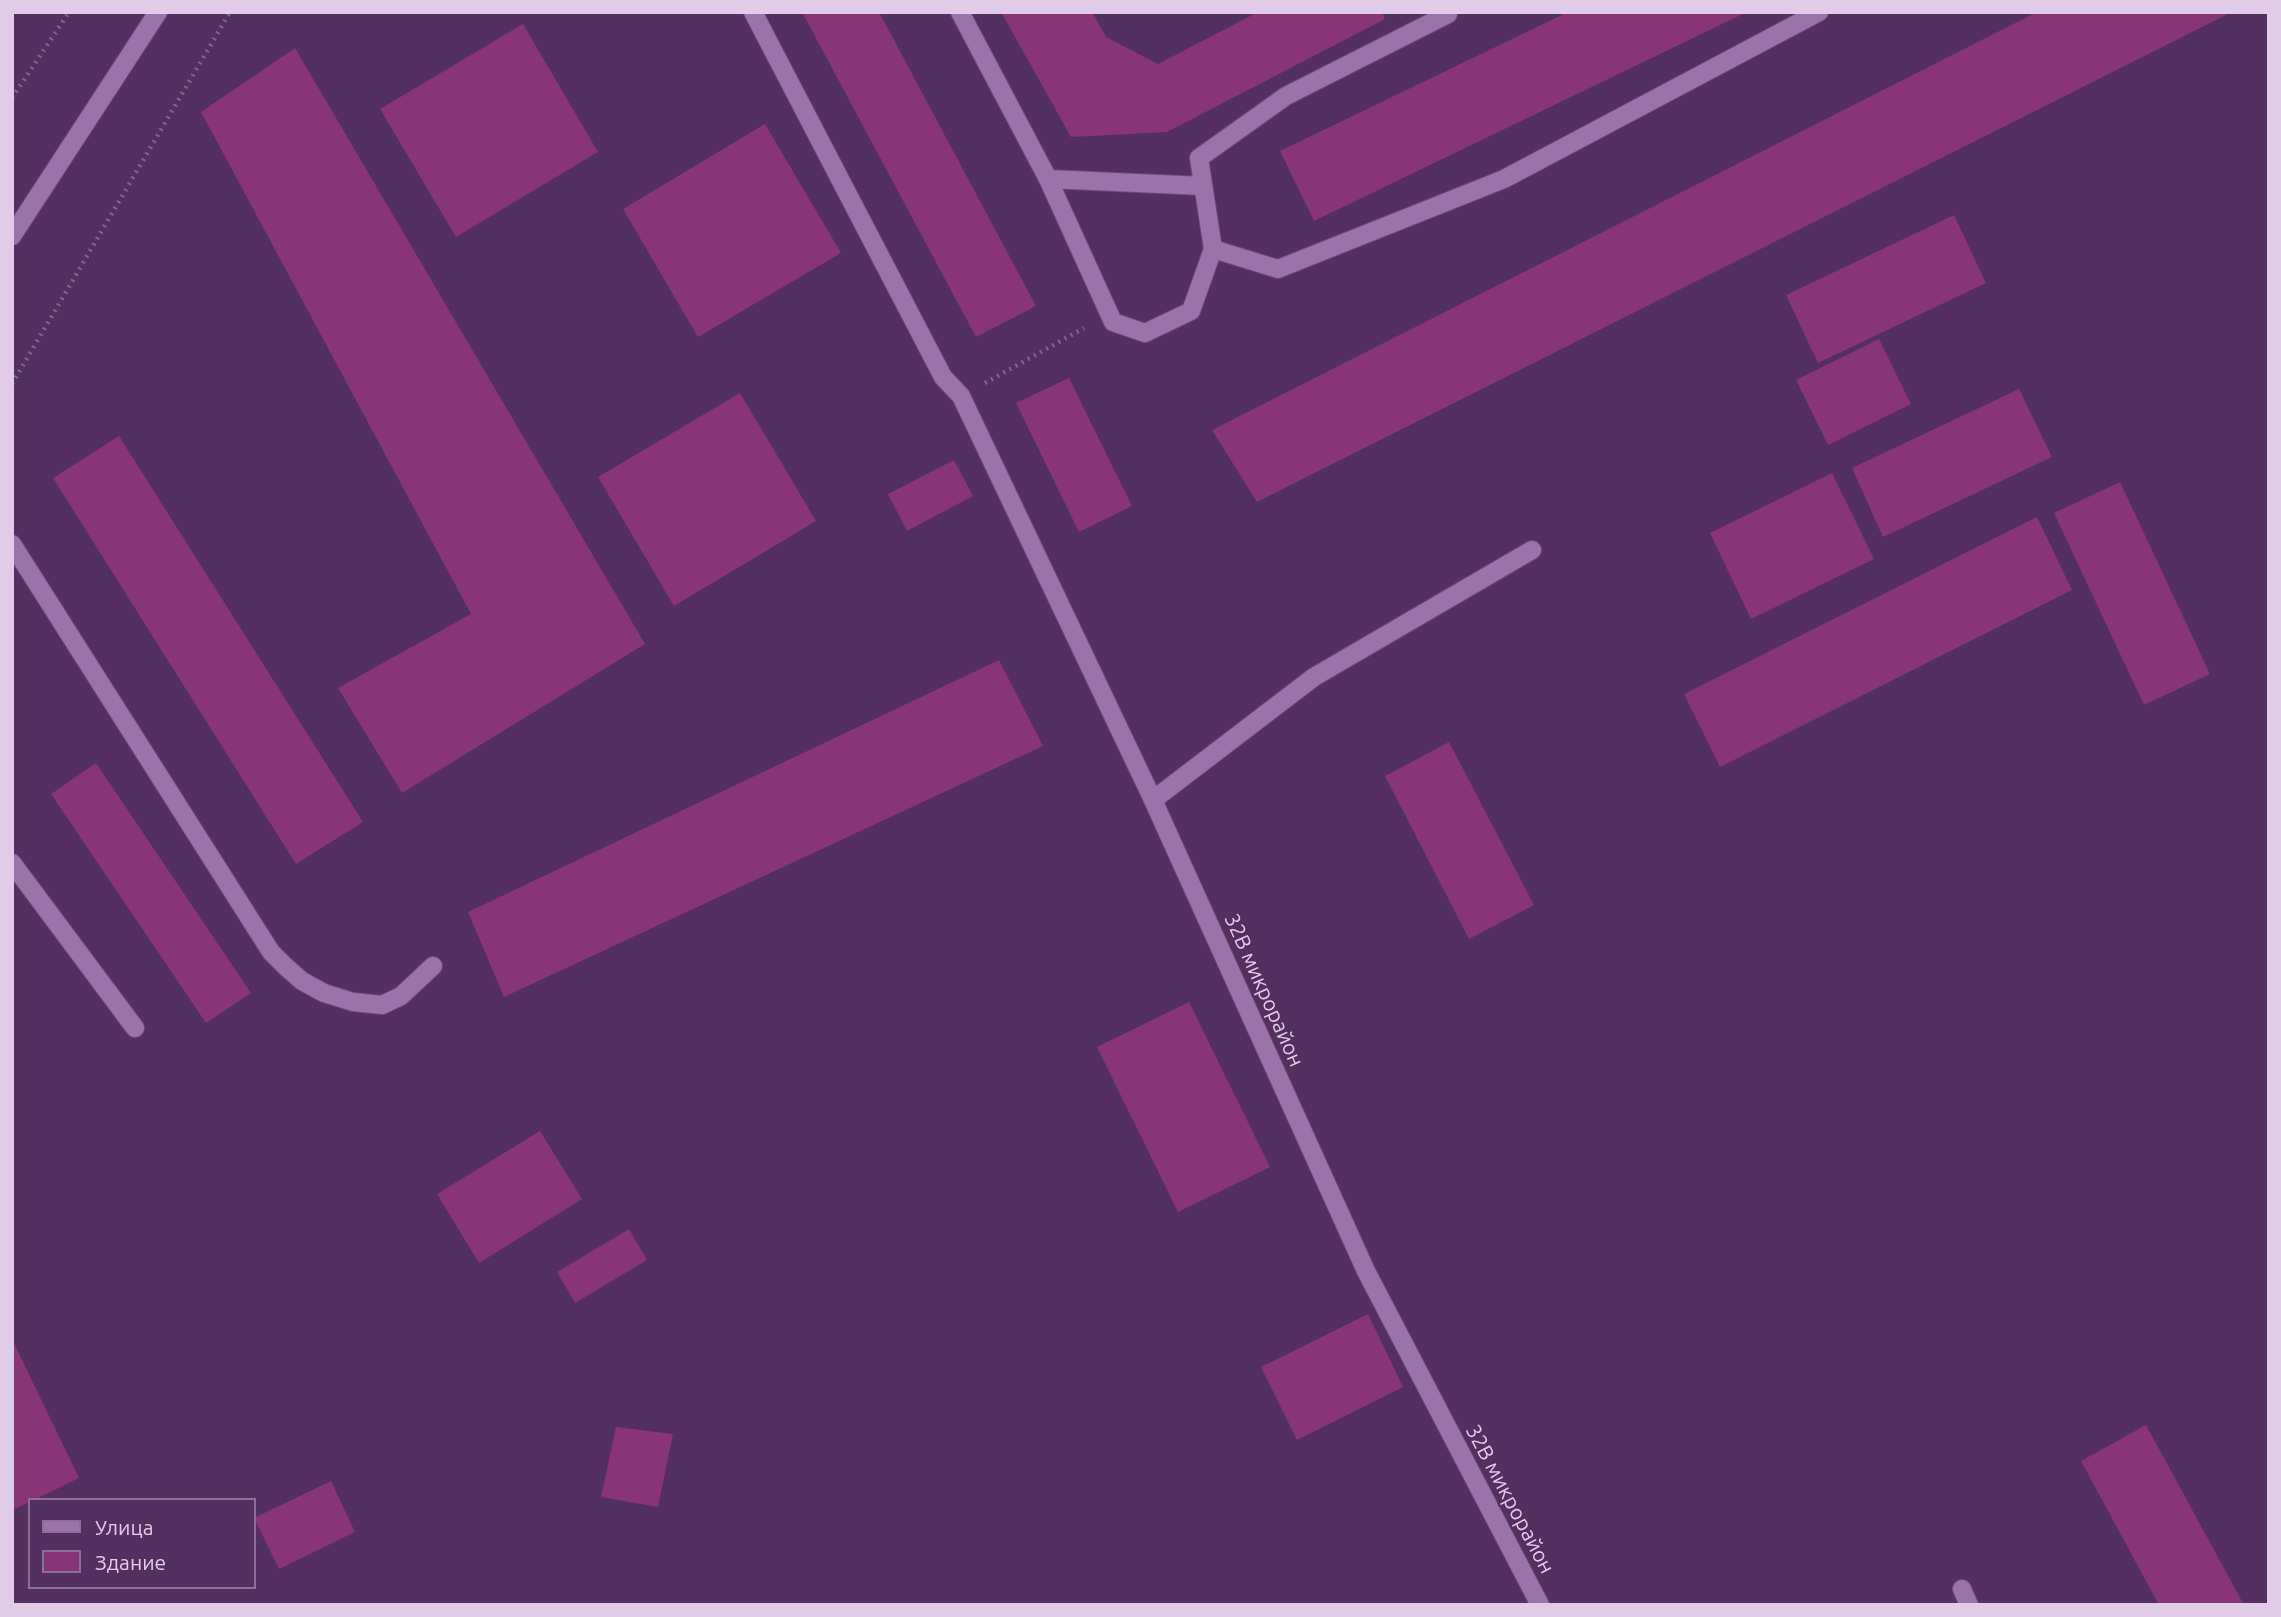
<!DOCTYPE html>
<meta charset="utf-8">
<style>
body{margin:0}
#map{position:relative;width:2281px;height:1617px;overflow:hidden;background:#533060;font-family:Ubuntu,sans-serif}
canvas{display:block}
.frame{position:absolute;inset:0;border:14px solid #e1cce8;pointer-events:none}
.legend{position:absolute;left:28px;top:1498px;width:228px;height:91px;box-sizing:border-box;background:#533060;border:2px solid #8c6e96;margin:0;padding:9px 12px;list-style:none;font-size:21px;color:#e1cce8}
.legend li{display:flex;align-items:center;gap:14px;height:35px}
.legend b{width:35px;border:2px solid #8c6e96}
</style>
<div id="map">
<canvas width="2281" height="1617"></canvas>
<div class="frame"></div>
<ul class="legend">
<li><b style="height:9px;background:#9a73a9"></b>Улица</li>
<li><b style="height:19px;background:#873575"></b>Здание</li>
</ul>
</div>
<script>
const ctx = document.querySelector('canvas').getContext('2d');
ctx.lineJoin = 'round';
function fill(path, color) {
  ctx.fillStyle = color;
  ctx.fill(path, 'evenodd');
}
function toPath(rows) {
  const path = new Path2D();
  for (const r of rows) {
    path.moveTo(r[0], r[1]);
    for (let i = 2; i < r.length; i += 2) path.lineTo(r[i], r[i + 1]);
  }
  return path;
}
function stroke(path, color, width, dash) {
  ctx.strokeStyle = color;
  ctx.lineWidth = width;
  ctx.lineCap = dash ? 'butt' : 'round';
  ctx.setLineDash(dash || []);
  ctx.stroke(path);
}
function write(font, color, halo, rows, align = 'center') {
  ctx.font = font + ' Ubuntu,sans-serif';
  ctx.lineWidth = 5;
  ctx.setLineDash([]);
  ctx.textBaseline = 'middle';
  ctx.strokeStyle = halo;
  ctx.fillStyle = color;
  for (const [text, x, y, turn = 0] of rows) {
    ctx.save();
    ctx.translate(x, y);
    ctx.rotate((+turn || 0) * Math.PI / 180);
    ctx.textAlign = isNaN(turn) ? turn : align;
    if (halo) ctx.strokeText(text, 0, 0);
    ctx.fillText(text, 0, 0);
    ctx.restore();
  }
}
fill(toPath([
 [802,12,879,12,1036,306,976,337],
 [1001,12,1092,12,1106,37,1158,64,1258,12,1382,12,1385,19,1167,132,1071,137],
 [1568,12,1747,12,1314,221,1280,151],
 [2037,12,2232,12,1257,502,1212,430],
 [523,24,598,152,456,237,380,109],
 [295,48,645,644,402,793,338,688,471,614,201,112],
 [765,124,841,253,698,337,623,209],
 [1954,215,1986,283,1818,363,1786,295],
 [1879,339,1911,404,1828,445,1796,380],
 [1069,378,1132,506,1079,532,1016,403],
 [2019,389,2052,457,1883,537,1852,468],
 [740,393,816,521,674,606,598,477],
 [119,436,363,822,296,864,53,478],
 [954,460,973,496,907,531,888,494],
 [1832,473,1874,559,1751,619,1710,533],
 [2120,482,2210,674,2144,705,2054,513],
 [2037,517,2072,590,1720,767,1684,694],
 [999,660,1043,746,504,997,468,912],
 [1449,742,1534,905,1469,939,1385,776],
 [96,763,251,993,206,1023,51,794],
 [1189,1002,1270,1167,1178,1212,1097,1047],
 [540,1131,582,1199,479,1263,437,1194],
 [629,1229,647,1260,575,1303,557,1272],
 [1368,1314,1403,1387,1297,1440,1261,1367],
 [12,1339,79,1478,34,1500,30,1500,30,1502,12,1510],
 [2146,1425,2244,1605,2159,1605,2081,1461],
 [616,1427,673,1434,658,1507,601,1497],
 [331,1481,355,1532,279,1569,254,1518]
]), '#873575');
const lane = toPath([
 [753,12,943,377,961,396,1153,800],
 [960,12,1048,179,1113,322,1145,333,1191,311,1213,249,1199,158,1286,96,1448,14,1447,12],
 [1048,179,1203,186],
 [1213,249,1278,269,1504,179,1819,12],
 [12,544,271,952,286,967,302,981,324,993,353,1002,382,1005,401,996,433,966],
 [12,863,135,1028],
 [1962,1589,1969,1605]
]);
const street = toPath([
 [1532,550,1314,677,1153,800,1366,1271,1540,1605]
]);
const secondary = toPath([
 [12,236,158,12]
]);
stroke(lane, '#6b4c75', 20);
stroke(street, '#6b4c75', 20);
stroke(secondary, '#6b4c75', 20);
stroke(toPath([
 [12,98,69,12],
 [985,383,1084,328],
 [12,384,230,12]
]), '#82638d', 4.5, [2, 5]);
stroke(lane, '#9a73a9', 18);
stroke(street, '#9a73a9', 18);
stroke(secondary, '#9a73a9', 18);
write('21px', '#e1cce8', '#533060', [
 ["32В микрорайон",1264,990,66],
 ["32В микрорайон",1510,1499,62]
]);
</script>
